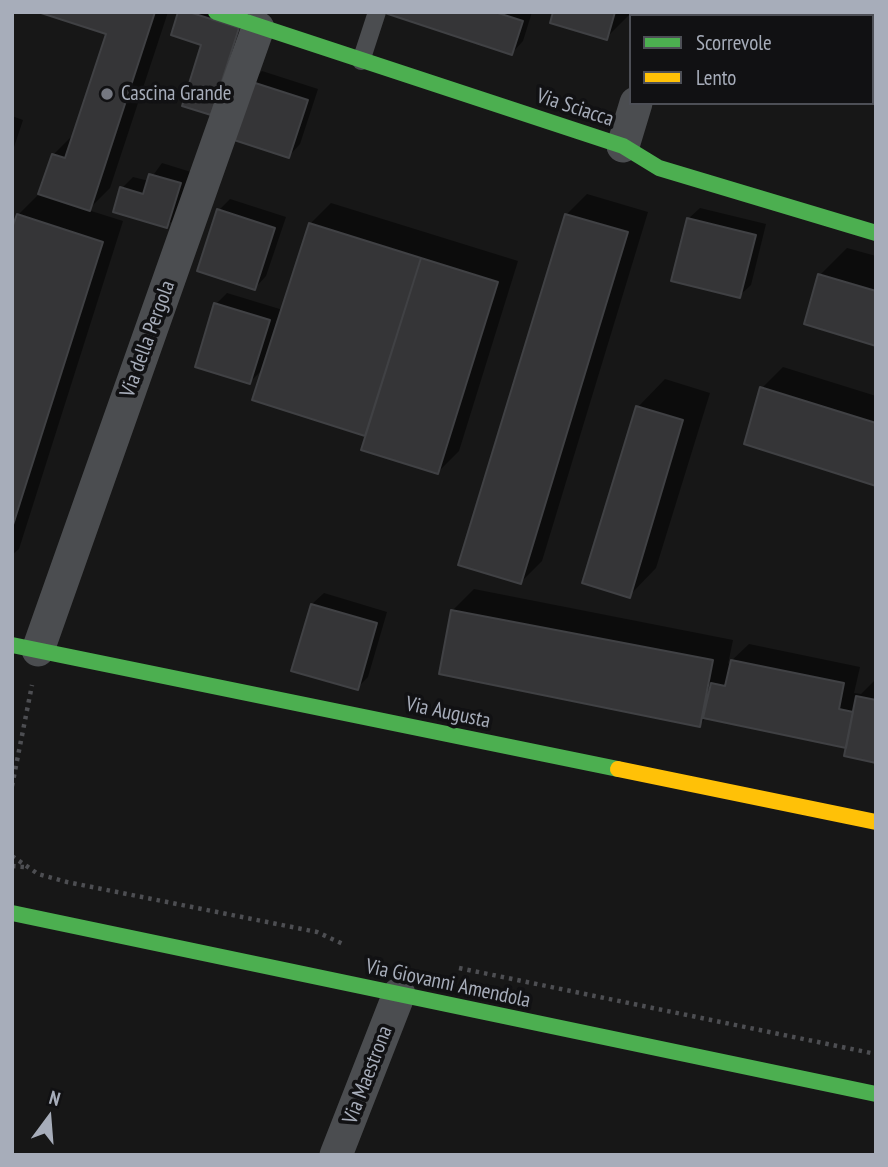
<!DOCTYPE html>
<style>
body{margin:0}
#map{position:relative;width:888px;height:1167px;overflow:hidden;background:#171717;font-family:"PT Sans Narrow",sans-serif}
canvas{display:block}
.frame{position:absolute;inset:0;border:14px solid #a7adba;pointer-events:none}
.legend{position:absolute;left:629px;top:14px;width:245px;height:91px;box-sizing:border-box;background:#111113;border:2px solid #4d4f56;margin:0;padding:9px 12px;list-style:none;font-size:21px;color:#a7adba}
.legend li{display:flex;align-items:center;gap:14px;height:35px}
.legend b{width:35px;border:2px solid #4d4f56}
.north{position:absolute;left:14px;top:1083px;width:70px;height:70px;-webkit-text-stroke:5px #111113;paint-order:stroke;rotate:16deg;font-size:19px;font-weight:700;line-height:28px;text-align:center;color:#a7adba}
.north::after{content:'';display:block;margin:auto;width:24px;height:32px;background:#a7adba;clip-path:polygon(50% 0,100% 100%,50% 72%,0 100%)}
</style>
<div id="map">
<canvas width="888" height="1167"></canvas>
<div class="frame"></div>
<ul class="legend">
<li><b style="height:9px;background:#4caf50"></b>Scorrevole</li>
<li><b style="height:9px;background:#ffc107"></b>Lento</li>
</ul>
<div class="north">N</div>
</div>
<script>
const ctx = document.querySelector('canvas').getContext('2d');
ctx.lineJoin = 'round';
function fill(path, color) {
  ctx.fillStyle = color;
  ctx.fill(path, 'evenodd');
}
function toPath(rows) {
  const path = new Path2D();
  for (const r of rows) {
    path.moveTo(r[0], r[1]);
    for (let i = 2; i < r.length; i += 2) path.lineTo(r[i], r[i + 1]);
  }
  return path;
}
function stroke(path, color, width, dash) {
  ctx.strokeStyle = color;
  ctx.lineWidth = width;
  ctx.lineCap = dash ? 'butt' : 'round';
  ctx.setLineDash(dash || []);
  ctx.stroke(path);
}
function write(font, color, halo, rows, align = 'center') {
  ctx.font = font + ' "PT Sans Narrow",sans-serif';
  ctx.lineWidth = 7;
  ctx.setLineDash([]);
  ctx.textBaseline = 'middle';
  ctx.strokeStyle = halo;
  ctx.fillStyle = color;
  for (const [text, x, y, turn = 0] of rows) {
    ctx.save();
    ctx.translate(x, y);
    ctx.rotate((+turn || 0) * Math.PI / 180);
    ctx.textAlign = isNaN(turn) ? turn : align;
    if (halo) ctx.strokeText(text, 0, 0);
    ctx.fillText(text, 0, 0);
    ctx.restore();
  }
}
fill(toPath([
 [43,12,168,12,110,188,88,210,123,221,19,549,12,555,12,234,18,215,39,194,53,155,74,134,108,33],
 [180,12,234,12,249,17,222,102,203,43],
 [383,12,532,12,523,41,512,53],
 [555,12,632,12,606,38],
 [718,12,831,12,829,16,717,16],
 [262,71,318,89,300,144,289,156,251,82],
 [12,116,23,120,12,153],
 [162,163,191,172,178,215,167,226,122,188,133,177,149,181],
 [587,194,648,212,542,561,521,582,566,215],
 [230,199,286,217,266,276,255,288,219,210],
 [331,203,518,261,459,451,438,472,367,435,254,399,264,368,250,382,216,304,227,293,283,310,310,224],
 [700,208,766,224,751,285,739,296,688,219],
 [847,248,876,256,876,344,820,275],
 [783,367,876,396,876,485,762,388],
 [665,379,710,393,656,568,629,596,638,407],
 [474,589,733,640,728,664,749,644,860,667,854,693,861,694,876,679,876,761,847,746,707,717,699,725,453,610],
 [324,593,387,612,368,677,357,688,312,604]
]), '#0007');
const building = toPath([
 [38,12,155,12,90,211,38,194,52,154,65,158,106,34,38,12],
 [178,12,189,12,239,28,211,115,182,106,201,45,171,35,178,12],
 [382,12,495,12,523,21,512,55,382,12],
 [553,12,615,12,607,40,550,23,553,12],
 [716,12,821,12,819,16,715,16,716,12],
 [249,81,308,100,289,158,231,139,249,81],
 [149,174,181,183,167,228,113,212,120,187,143,194,149,174],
 [217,209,275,228,255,290,197,271,217,209],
 [17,214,103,242,12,528,12,228,17,214],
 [565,214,628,232,521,584,458,565,565,214],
 [687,218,756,235,740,298,671,281,687,218],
 [309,223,421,258,365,436,252,400,309,223],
 [421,258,498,282,438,474,361,450,421,258],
 [818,274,876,291,876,346,804,324,818,274],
 [214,303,270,320,250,384,195,367,214,303],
 [760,387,876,423,876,486,744,444,760,387],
 [636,406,683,420,630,598,582,583,636,406],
 [311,604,377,623,358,690,291,671,311,604],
 [451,610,713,660,700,727,439,674,451,610],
 [731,660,844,683,839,709,853,712,846,748,703,718,711,683,725,686,731,660],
 [856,696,876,700,876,763,844,756,856,696]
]);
fill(building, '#353537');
stroke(building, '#404144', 2);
stroke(toPath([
 [12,786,32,685],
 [12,856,38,874,67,882,317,932,343,944],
 [12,866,25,867],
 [459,968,876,1054]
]), '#4d4e52', 4.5, [3.5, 5]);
stroke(toPath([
 [361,61,377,12]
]), '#4b4d50', 18);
stroke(toPath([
 [663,16,664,12],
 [623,146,636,103],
 [38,650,258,28],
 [336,1155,399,994]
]), '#4b4d50', 33);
stroke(toPath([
 [216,12,623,146,659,168,876,233],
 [12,645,618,769],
 [12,913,876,1094]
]), '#4caf50', 16);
stroke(toPath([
 [618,769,876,822]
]), '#ffc107', 16);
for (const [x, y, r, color] of [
 [107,94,7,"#757881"]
]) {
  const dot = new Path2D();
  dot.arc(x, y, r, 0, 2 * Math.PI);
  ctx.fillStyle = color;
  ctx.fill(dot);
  stroke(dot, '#111113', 2.5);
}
write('21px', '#a7adba', '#111113', [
 ["Cascina Grande",121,94]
], 'left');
write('21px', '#a7adba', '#111113', [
 ["Via Sciacca",575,108,18],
 ["Via della Pergola",148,339,-70],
 ["Via Augusta",448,713,12],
 ["Via Giovanni Amendola",448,984,12],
 ["Via Maestrona",368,1075,-69]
]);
</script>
